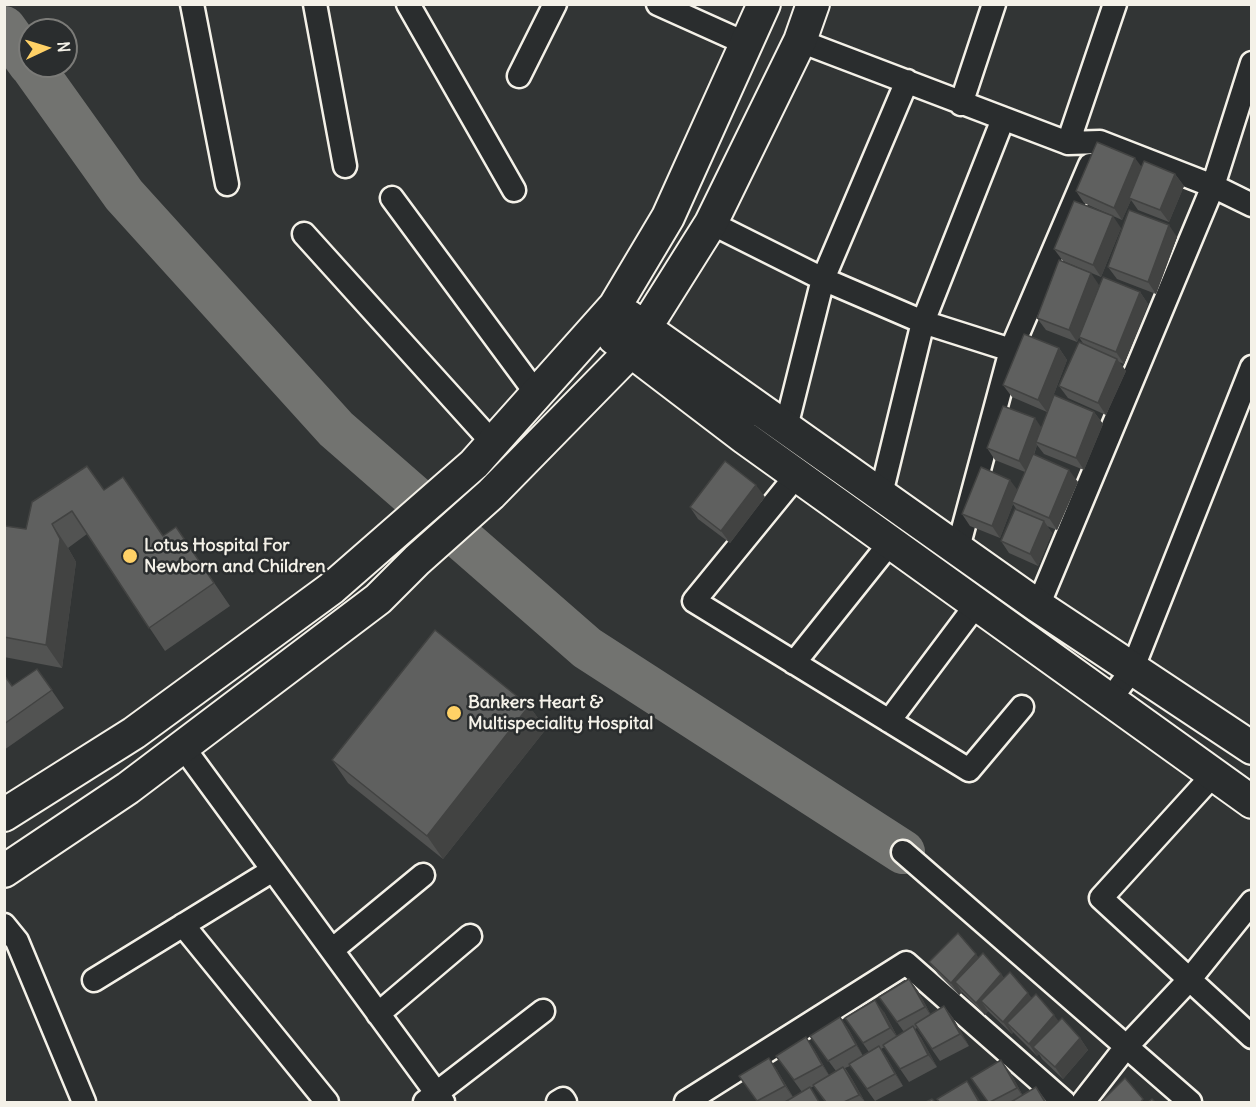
<!DOCTYPE html>
<style>
body{margin:0}
#map{position:relative;width:1256px;height:1107px;overflow:hidden;background:#323535;font-family:Delius,sans-serif}
canvas{display:block}
.frame{position:absolute;inset:0;border:6px solid #f4f1e8;pointer-events:none}
.north{position:absolute;left:18px;top:18px;width:60px;height:60px;box-sizing:border-box;background:#2a2d2e;border:2px solid #7b7b78;border-radius:50%;rotate:86deg;font-size:16px;font-weight:700;line-height:24px;text-align:center;color:#f4f1e8}
.north::after{content:'';display:block;margin:auto;width:21px;height:27px;background:#ffd166;clip-path:polygon(50% 0,100% 100%,50% 72%,0 100%)}
</style>
<div id="map">
<canvas width="1256" height="1107"></canvas>
<div class="frame"></div>
<div class="north">N</div>
</div>
<script>
const ctx = document.querySelector('canvas').getContext('2d');
ctx.lineJoin = 'round';
function toPath(rows) {
  const path = new Path2D();
  for (const r of rows) {
    path.moveTo(r[0], r[1]);
    for (let i = 2; i < r.length; i += 2) path.lineTo(r[i], r[i + 1]);
  }
  return path;
}
function stroke(path, color, width, dash) {
  ctx.strokeStyle = color;
  ctx.lineWidth = width;
  ctx.lineCap = dash ? 'butt' : 'round';
  ctx.setLineDash(dash || []);
  ctx.stroke(path);
}
function fill(path, color) {
  ctx.fillStyle = color;
  ctx.fill(path, 'evenodd');
}
function write(font, color, halo, rows, align = 'center') {
  ctx.font = font + ' Delius,sans-serif';
  ctx.lineWidth = 5;
  ctx.setLineDash([]);
  ctx.textBaseline = 'middle';
  ctx.strokeStyle = halo;
  ctx.fillStyle = color;
  for (const [text, x, y, turn = 0] of rows) {
    ctx.save();
    ctx.translate(x, y);
    ctx.rotate((+turn || 0) * Math.PI / 180);
    ctx.textAlign = isNaN(turn) ? turn : align;
    if (halo) ctx.strokeText(text, 0, 0);
    ctx.fillText(text, 0, 0);
    ctx.restore();
  }
}
stroke(toPath([
 [4,28,30,64],
 [32,66,124,195,336,429,587,648,903,852]
]), '#727370', 44);
const street = toPath([
 [192,4,227,184],
 [315,4,345,166],
 [408,4,514,190],
 [658,4,747,44],
 [800,41,1068,143,1100,142,1213,186,1252,205],
 [519,76,555,4],
 [961,104,994,4],
 [1068,143,1115,4],
 [392,198,536,393],
 [711,223,823,279,923,322,1011,350],
 [304,234,492,442],
 [786,427,823,279,907,81],
 [797,475,694,601,969,770,1022,707],
 [881,494,923,322,1003,119],
 [958,548,1011,350,1090,165],
 [1038,606,1213,186,1252,63],
 [794,663,890,543],
 [1109,701,1132,670,1252,367],
 [889,721,976,605],
 [183,747,443,1102],
 [1213,775,1101,898,1252,1037],
 [903,852,1190,1102],
 [4,925,17,941,84,1102],
 [183,925,327,1102],
 [332,950,423,875],
 [94,980,273,870],
 [378,1014,470,936],
 [425,1102,543,1011],
 [558,1102,563,1099,565,1102],
 [686,1102,906,963,1064,1102],
 [1083,1102,1126,1047,1189,980,1252,902]
]);
const secondary = toPath([
 [628,316,1038,606,1252,748],
 [614,338,745,438,1252,802],
 [4,815,134,733,332,588,474,464,615,306,668,217,764,4],
 [4,871,128,788,378,599,417,560,491,494,630,352,711,223,800,41,813,4]
]);
stroke(street, '#f4f1e8', 27);
stroke(secondary, '#f4f1e8', 36);
stroke(street, '#2a2d2e', 22);
stroke(secondary, '#2a2d2e', 32);
fill(toPath([
 [1142,168,1175,174,1184,186,1169,222,1138,210,1131,200,1122,220,1084,203,1076,191],
 [1121,228,1101,277,1063,261,1054,249],
 [1177,237,1156,294,1117,279,1108,267],
 [1099,285,1077,342,1046,330,1037,318],
 [1140,292,1148,304,1124,364,1119,362,1126,371,1106,415,1068,398,1059,386,1084,345,1079,337],
 [1059,348,1067,360,1047,412,1012,397,1003,385],
 [1094,412,1103,424,1084,470,1044,454,1037,445,1034,455,1078,482,1057,530,1047,526,1052,533,1038,566,1009,553,1001,541,1017,510,1013,504,1000,538,970,526,962,514,1017,490,1025,472,995,460,987,448,1041,428],
 [104,490,164,536,176,527,230,606,165,651,87,534,68,548,76,562,62,668,4,657,5,526,26,529],
 [765,497,730,543,698,519,690,507],
 [37,669,64,708,4,750,4,675,12,686],
 [529,706,546,729,443,859,348,783,332,760],
 [979,958,1001,974,1004,978,1032,998,1058,1021,1080,1038,1088,1050,1063,1079,1042,1059,1039,1054,1037,1056,1013,1032,1012,1034,988,1011,985,1015,962,992,959,995,938,974,929,962],
 [909,979,918,991,931,1015,944,1006,953,1018,969,1046,940,1061,917,1028,915,1029,921,1038,937,1067,909,1082,885,1047,881,1049,887,1058,903,1086,875,1101,850,1066,845,1068,852,1079,865,1102,825,1102,814,1086,785,1102,758,1102,739,1076,769,1058,777,1070,793,1097,802,1092,776,1056,806,1037,814,1049,829,1075,836,1071,810,1036,840,1017,849,1030,863,1056,869,1052,845,1018,884,1012,897,1036,904,1032,879,997],
 [1010,1072,1023,1096,1036,1087,1047,1102,988,1102]
]), '#525352');
fill(toPath([
 [1135,158,1144,170,1129,198,1131,200,1122,220,1114,208],
 [1175,174,1184,186,1169,222,1160,210],
 [1113,216,1121,228,1101,277,1093,265],
 [1169,225,1177,237,1156,294,1148,282],
 [1091,273,1099,285,1077,342,1069,330],
 [1140,292,1148,304,1124,364,1116,352],
 [1059,348,1067,360,1047,412,1038,400],
 [1117,359,1126,371,1106,415,1098,403],
 [1094,412,1103,424,1084,470,1076,458],
 [1035,418,1043,430,1036,442,1037,445,1027,473,1019,461],
 [1069,470,1078,482,1057,530,1049,518],
 [1010,480,1019,492,1012,502,1013,504,1000,538,992,526],
 [756,485,765,497,730,543,721,531],
 [1044,521,1052,533,1038,566,1030,554],
 [52,524,68,548,76,562,62,668,46,645],
 [529,706,546,729,443,859,427,836],
 [976,954,985,966,955,982,962,992,959,995,951,983],
 [1001,974,1010,986,981,1001,988,1011,985,1015,976,1003],
 [909,979,918,991,933,1019,925,1007],
 [1028,993,1037,1005,1007,1023,1013,1032,1012,1034,1003,1022],
 [875,1000,884,1012,899,1040,890,1028],
 [944,1006,953,1018,969,1046,960,1034],
 [1054,1015,1063,1027,1033,1047,1039,1054,1037,1056,1029,1044],
 [840,1017,849,1030,864,1057,856,1045],
 [913,1026,921,1038,937,1067,928,1055],
 [806,1037,814,1049,830,1077,822,1065],
 [1080,1038,1088,1050,1063,1079,1055,1067],
 [879,1046,887,1058,903,1086,895,1074],
 [769,1058,777,1070,793,1098,785,1086],
 [1001,1060,1010,1072,1025,1100,1017,1088],
 [843,1067,852,1079,865,1102,859,1095],
 [967,1081,981,1102,979,1102]
]), '#424342');
const building = toPath([
 [1097,142,1135,158,1114,208,1076,191,1097,142],
 [1144,161,1175,174,1160,210,1129,198,1144,161],
 [1074,201,1113,216,1093,265,1054,249,1074,201],
 [1129,210,1169,225,1148,282,1108,267,1129,210],
 [1059,260,1091,273,1069,330,1037,318,1059,260],
 [1103,277,1140,292,1116,352,1079,337,1103,277],
 [1024,334,1059,348,1038,400,1003,385,1024,334],
 [1079,342,1117,359,1098,403,1059,386,1079,342],
 [1054,395,1094,412,1076,458,1036,442,1054,395],
 [1003,406,1035,418,1019,461,987,448,1003,406],
 [1033,454,1069,470,1049,518,1012,502,1033,454],
 [725,461,756,485,721,531,690,507,725,461],
 [87,466,104,490,123,477,163,536,176,527,214,583,149,628,72,511,52,524,60,539,46,645,4,637,5,526,26,529,32,502,87,466],
 [981,467,1010,480,992,526,962,514,981,467],
 [1015,509,1044,521,1030,554,1001,541,1015,509],
 [435,630,529,706,427,836,332,760,435,630],
 [37,669,52,690,4,724,4,675,12,686,37,669],
 [958,933,976,954,951,983,929,962,958,933],
 [983,953,1001,974,976,1003,955,982,983,953],
 [1010,972,1028,993,1003,1022,981,1001,1010,972],
 [909,979,925,1007,897,1022,879,997,909,979],
 [1036,994,1054,1015,1029,1044,1007,1023,1036,994],
 [875,1000,890,1028,863,1043,845,1018,875,1000],
 [944,1006,960,1034,932,1049,915,1024,944,1006],
 [840,1017,856,1045,828,1061,810,1036,840,1017],
 [1062,1018,1080,1038,1055,1067,1033,1047,1062,1018],
 [913,1026,928,1055,900,1069,883,1045,913,1026],
 [806,1037,822,1065,794,1080,776,1056,806,1037],
 [879,1046,895,1074,867,1089,849,1064,879,1046],
 [769,1058,785,1086,757,1101,739,1076,769,1058],
 [1001,1060,1017,1088,990,1102,988,1102,971,1078,1001,1060],
 [843,1067,859,1095,844,1102,826,1102,813,1085,843,1067],
 [1125,1078,1143,1099,1141,1102,1101,1102,1125,1078],
 [967,1081,979,1102,939,1102,937,1099,967,1081],
 [810,1087,819,1102,785,1102,810,1087],
 [1036,1087,1045,1102,1011,1102,1036,1087],
 [932,1099,935,1102,926,1102,932,1099],
 [1152,1099,1155,1102,1148,1102,1152,1099]
]);
fill(building, '#5f605f');
stroke(building, '#424342', 1.5);
for (const [x, y, r, color] of [
 [130,556,8,"#ffd166"],
 [454,713,8,"#ffd166"]
]) {
  const dot = new Path2D();
  dot.arc(x, y, r, 0, 2 * Math.PI);
  ctx.fillStyle = color;
  ctx.fill(dot);
  stroke(dot, '#2a2d2e', 2);
}
write('bold 18px', '#f4f1e8', '#2a2d2e', [
 ["Lotus Hospital For",144,546],
 ["Newborn and Children",144,567],
 ["Bankers Heart &",468,703],
 ["Multispeciality Hospital",468,724]
], 'left');
</script>
